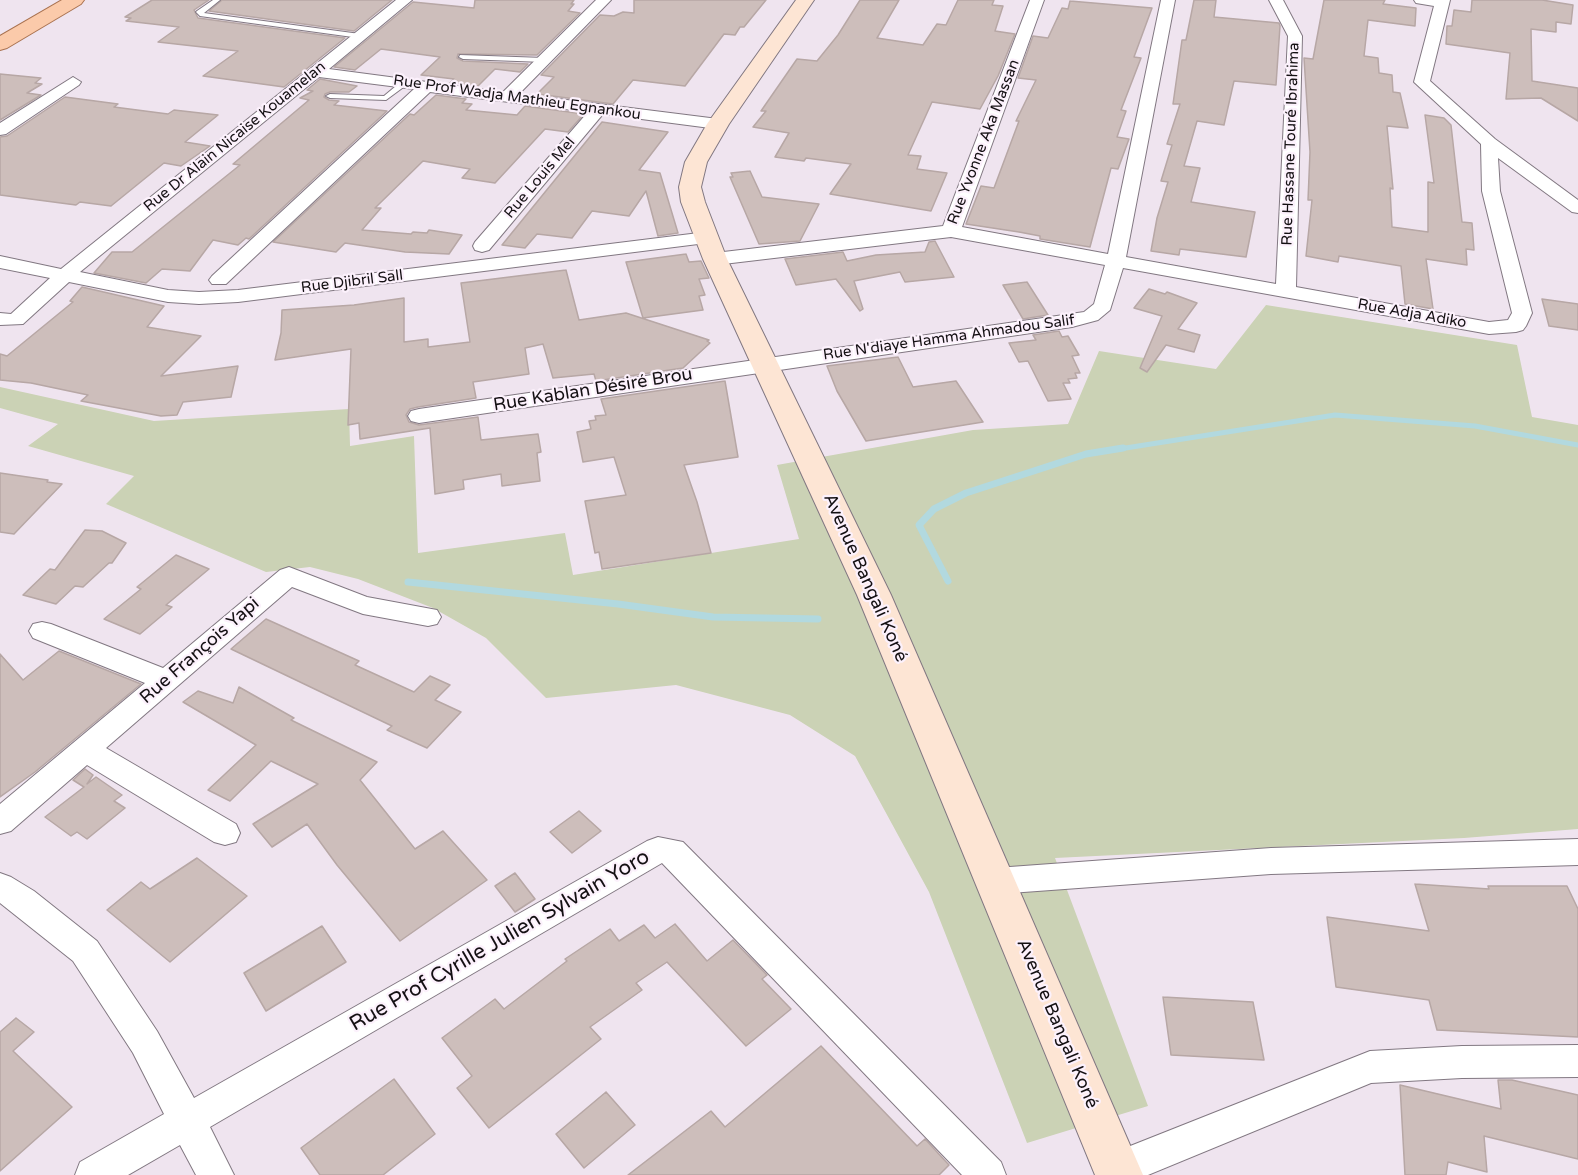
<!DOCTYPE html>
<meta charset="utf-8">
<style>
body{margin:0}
canvas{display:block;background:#efe4ef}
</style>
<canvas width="1578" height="1175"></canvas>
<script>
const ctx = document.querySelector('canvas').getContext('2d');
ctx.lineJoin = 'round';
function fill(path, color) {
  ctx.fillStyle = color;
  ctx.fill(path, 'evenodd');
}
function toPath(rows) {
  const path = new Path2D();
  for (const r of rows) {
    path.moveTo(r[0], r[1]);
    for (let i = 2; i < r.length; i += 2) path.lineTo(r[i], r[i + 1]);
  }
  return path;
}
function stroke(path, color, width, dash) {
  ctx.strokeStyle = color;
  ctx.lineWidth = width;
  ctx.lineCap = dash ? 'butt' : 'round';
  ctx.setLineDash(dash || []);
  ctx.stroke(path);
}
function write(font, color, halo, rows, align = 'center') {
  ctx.font = font + ' "Varela Round",sans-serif';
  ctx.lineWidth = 4.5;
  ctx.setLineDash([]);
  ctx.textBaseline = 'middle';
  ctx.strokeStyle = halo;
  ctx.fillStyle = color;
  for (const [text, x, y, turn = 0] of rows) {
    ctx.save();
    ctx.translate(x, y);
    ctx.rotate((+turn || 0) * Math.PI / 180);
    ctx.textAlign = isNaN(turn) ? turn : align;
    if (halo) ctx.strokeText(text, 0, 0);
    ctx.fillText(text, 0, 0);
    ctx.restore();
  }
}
fill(toPath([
 [1266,305,1517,345,1532,417,1578,425,1578,829,1464,838,1055,858,1148,1106,1027,1143,929,892,855,756,790,715,676,685,546,698,486,638,433,608,358,579,310,567,266,572,106,504,134,476,28,446,58,424,0,408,0,387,154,421,349,409,350,446,414,436,418,553,565,533,573,575,799,539,777,465,973,430,1068,424,1099,351,1216,369]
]), '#cbd2b5');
stroke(toPath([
 [1113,450,1335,415,1475,426,1578,445]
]), '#b2d9df', 5);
stroke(toPath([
 [948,581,919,525,934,509,966,493,1086,454,1123,448],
 [408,582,618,604,713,617,818,619]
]), '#b2d9df', 7);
const building = toPath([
 [152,0,209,0,194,10,198,18,345,38,284,87,203,76,238,51,158,42,179,27,126,21,131,18,125,17,152,0],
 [222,0,392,0,354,31,209,11,222,0],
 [475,0,574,0,571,4,574,4,568,11,580,13,537,55,458,54,457,58,463,61,528,64,520,72,495,69,478,86,450,83,454,79,421,75,440,57,381,49,355,70,334,67,413,2,474,8,475,0],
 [634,0,766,0,744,27,740,27,735,35,724,34,685,86,633,80,613,104,537,94,554,77,541,75,600,15,614,16,623,12,634,13,634,0],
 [860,0,899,0,877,38,923,45,937,24,946,25,958,0,994,0,992,5,1003,6,995,31,1015,34,998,76,980,109,932,102,908,155,921,156,917,169,947,173,931,211,830,194,851,164,806,158,804,161,775,157,789,133,753,127,766,111,761,111,797,59,817,61,838,35,860,0],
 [1194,0,1216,0,1214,17,1279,23,1280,26,1276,85,1234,81,1224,125,1197,121,1184,166,1200,168,1191,202,1255,212,1246,257,1180,249,1179,255,1151,251,1157,218,1168,182,1161,181,1172,145,1167,144,1180,104,1173,104,1182,40,1186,40,1194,0],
 [1324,0,1385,0,1383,4,1416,8,1415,26,1368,20,1364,56,1378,58,1379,73,1392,75,1393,92,1400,93,1408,128,1387,126,1393,189,1390,188,1392,227,1428,232,1428,182,1434,183,1425,115,1444,118,1451,125,1462,222,1472,223,1474,250,1466,249,1467,265,1426,259,1433,309,1405,304,1401,266,1339,256,1338,262,1306,256,1312,200,1308,200,1310,152,1304,58,1313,59,1324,0],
 [1472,0,1542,0,1573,5,1571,24,1556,22,1556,32,1531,29,1532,81,1578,88,1578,121,1541,98,1506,99,1510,53,1446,44,1447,26,1452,26,1454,10,1471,12,1472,0],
 [1070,1,1152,8,1134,57,1141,58,1121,110,1126,111,1117,137,1129,139,1118,169,1111,168,1090,247,1040,239,1040,236,1019,232,966,224,981,186,994,188,1019,121,1016,121,1036,80,1018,78,1033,36,1048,38,1062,8,1068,9,1070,1],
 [0,74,41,78,35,83,42,84,27,93,41,95,0,120,0,74],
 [320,79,357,86,349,92,330,92,325,94,324,97,329,100,339,101,334,105,387,111,249,239,246,238,238,245,213,240,190,271,162,269,146,283,94,273,112,252,132,252,240,165,233,164,309,100,300,98,313,91,307,90,320,79],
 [436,95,466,99,462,103,472,104,466,110,517,115,525,106,584,114,568,132,545,129,495,183,462,178,470,169,423,161,375,208,381,208,362,230,411,234,413,232,427,233,429,230,462,235,449,254,405,252,345,243,336,252,273,242,410,114,414,115,436,95],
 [65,97,118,104,114,107,168,114,174,110,218,115,185,142,210,146,181,166,164,163,111,206,80,202,76,205,0,195,0,137,7,136,65,97],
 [602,122,668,132,639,170,660,173,678,233,658,236,646,191,629,216,592,211,572,238,537,234,525,248,502,245,602,122],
 [750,171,762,197,819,204,800,241,759,244,730,177,733,177,731,173,750,171],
 [935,241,954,277,905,282,900,272,854,281,863,309,860,311,836,279,796,285,785,259,843,252,847,261,876,255,925,252,929,242,935,241],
 [686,254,689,262,701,261,709,278,699,279,705,295,699,296,703,310,643,318,626,262,686,254],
 [566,270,579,320,626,313,709,340,707,341,710,343,683,368,596,381,594,374,553,378,543,344,525,348,529,374,473,382,476,398,418,407,410,409,406,415,409,422,419,425,478,417,481,440,538,434,541,452,537,453,540,481,502,486,501,474,463,480,464,489,435,494,430,428,360,439,359,423,348,425,351,349,275,360,281,333,282,310,354,305,404,298,404,342,428,339,428,347,470,342,461,283,566,270],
 [1027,282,1048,315,1023,319,1003,285,1027,282],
 [82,287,164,306,147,327,201,336,161,376,238,366,231,397,183,402,177,415,161,416,81,401,88,395,31,383,0,380,0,354,7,356,73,302,70,301,82,287],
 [1149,289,1165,294,1167,292,1197,303,1178,329,1200,335,1194,352,1166,345,1147,372,1140,368,1162,316,1134,308,1149,289],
 [1542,299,1578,304,1578,330,1549,326,1542,299],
 [1059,331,1062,337,1068,336,1079,355,1072,356,1080,373,1075,373,1077,378,1068,379,1070,383,1063,383,1071,399,1048,401,1028,361,1019,362,1009,343,1036,340,1033,335,1059,331],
 [898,357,913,387,956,381,983,422,866,441,837,391,827,366,898,357],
 [725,381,738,457,684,465,697,502,711,553,602,569,599,552,595,553,585,501,626,495,614,457,583,462,577,432,591,429,589,421,596,420,595,416,606,415,601,399,725,381],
 [0,473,48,480,47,482,62,484,14,534,0,532,0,473],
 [85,530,102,531,126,543,112,563,109,563,83,587,75,586,56,604,23,595,50,569,55,570,85,530],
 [176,555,209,569,166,605,172,607,140,634,104,619,141,589,137,587,176,555],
 [266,619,359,661,355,665,414,692,430,676,450,685,435,700,461,712,427,748,387,730,392,726,231,649,266,619],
 [59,651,141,684,35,772,0,797,0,654,23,680,59,651],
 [239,687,294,718,291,720,377,762,360,780,415,849,443,831,487,880,400,941,337,865,307,824,272,847,253,824,318,784,271,761,230,801,208,790,256,745,183,702,198,691,233,703,239,687],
 [85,769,93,775,87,784,96,777,122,795,114,801,125,808,87,839,77,832,71,836,45,817,84,787,73,780,85,769],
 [579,811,601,831,572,853,550,832,579,811],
 [197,858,247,896,170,962,107,910,141,882,150,889,197,858],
 [515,873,535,899,515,912,495,886,515,873],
 [1415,884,1489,889,1488,886,1567,886,1578,909,1578,1037,1437,1030,1429,1000,1336,987,1327,917,1429,931,1415,884],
 [675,924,707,961,733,940,767,975,762,979,791,1009,746,1046,667,962,636,983,642,990,590,1027,601,1039,489,1128,457,1088,472,1076,442,1038,495,999,504,1009,567,961,565,959,610,929,619,941,644,925,655,938,675,924],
 [322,926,346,962,266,1011,244,973,322,926],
 [1163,997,1253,1002,1264,1060,1171,1055,1163,997],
 [16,1018,34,1032,13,1051,72,1107,0,1171,0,1032,16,1018],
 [821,1046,917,1146,925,1139,949,1165,939,1175,628,1175,711,1111,725,1127,821,1046],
 [394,1079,435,1134,383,1175,320,1175,301,1148,394,1079],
 [1498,1080,1512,1080,1578,1095,1578,1159,1484,1136,1487,1172,1448,1162,1446,1175,1405,1175,1400,1085,1501,1109,1498,1080],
 [606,1092,635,1125,584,1168,556,1134,606,1092]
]);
fill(building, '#cdbebb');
stroke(building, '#b7a7a5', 1.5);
const lane = toPath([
 [213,0,220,0,204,13,360,34,363,36,360,38,200,16,196,12,197,11,213,0],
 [460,55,544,58,548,60,544,62,463,59,459,57,460,55],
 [402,81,409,83,386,100,330,98,326,96,330,94,384,96,402,81]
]);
const street = toPath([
 [396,0,412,0,329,69,503,92,596,0,611,0,519,94,718,119,726,124,718,129,603,114,489,250,482,252,475,250,473,246,475,242,588,112,430,92,226,284,212,284,209,280,212,276,414,89,319,77,80,272,168,290,199,292,238,290,707,232,714,234,716,238,714,242,238,302,199,304,168,302,69,282,23,324,0,325,0,313,11,314,50,278,0,268,0,256,61,269,396,0],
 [1030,0,1044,0,962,227,1108,254,1161,0,1175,0,1126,257,1276,284,1288,36,1269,0,1283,0,1302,36,1296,287,1489,322,1508,320,1512,313,1482,191,1481,144,1414,82,1434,6,1416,3,1414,0,1450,0,1430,81,1495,139,1578,200,1578,213,1572,212,1498,158,1500,191,1532,313,1526,326,1523,330,1516,332,1489,334,1123,268,1110,310,1098,320,1072,327,419,423,411,421,408,416,411,411,419,409,1084,312,1094,304,1105,265,951,237,715,265,708,263,705,259,708,255,715,253,943,226,1030,0],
 [73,77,81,82,79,85,6,134,0,135,0,123,73,77],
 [289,567,367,597,437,610,441,617,437,624,428,626,363,614,292,587,106,748,236,824,240,833,236,842,225,845,214,842,87,765,11,831,0,834,0,804,145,683,33,638,29,631,33,624,42,622,51,624,163,668,280,570,289,567],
 [658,837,683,842,1001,1162,1006,1175,962,1175,662,863,210,1127,234,1175,196,1175,180,1145,128,1175,75,1175,80,1162,164,1114,133,1053,73,961,0,903,0,873,11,877,34,891,97,941,157,1031,194,1098,647,841,658,837],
 [1578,839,1578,865,1271,874,996,894,985,890,980,881,985,872,996,868,1271,848,1578,839],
 [1578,1045,1578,1077,1462,1078,1371,1083,1148,1175,1102,1175,1100,1169,1105,1156,1370,1051,1462,1046,1578,1045]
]);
const secondary = toPath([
 [796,0,814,0,729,124,707,162,701,187,705,202,727,259,891,595,1143,1175,1095,1175,857,595,703,259,681,202,679,187,685,162,707,124,796,0]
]);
const primary = toPath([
 [62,0,84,0,81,4,7,48,0,50,0,36,62,0]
]);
stroke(lane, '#827882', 2);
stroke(street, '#827882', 2);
stroke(secondary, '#827882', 2);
stroke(primary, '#a97250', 2);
fill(lane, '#fff');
fill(street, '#fff');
fill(secondary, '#fde5d4');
fill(primary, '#fbcaaa');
write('15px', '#141013', '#fcf1fc', [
 ["Rue Prof Wadja Mathieu Egnankou",517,98,8],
 ["Rue Dr Alain Nicaise Kouamelan",235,137,-39],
 ["Rue Yvonne Aka Massan",984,142,-69],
 ["Rue Hassane Touré Ibrahima",1291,144,-88],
 ["Rue Louis Mel",540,178,-50],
 ["Rue Djibril Sall",352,282,-7],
 ["Rue Adja Adiko",1412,314,10],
 ["Rue N'diaye Hamma Ahmadou Salif",949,338,-8]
]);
write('18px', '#141013', '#fcf1fc', [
 ["Rue Kablan Désiré Brou",593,390,-9],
 ["Avenue Bangali Koné",865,578,66],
 ["Rue François Yapi",200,651,-41],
 ["Avenue Bangali Koné",1057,1024,67]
]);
write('21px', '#141013', '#fcf1fc', [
 ["Rue Prof Cyrille Julien Sylvain Yoro",500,941,-30]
]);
</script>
